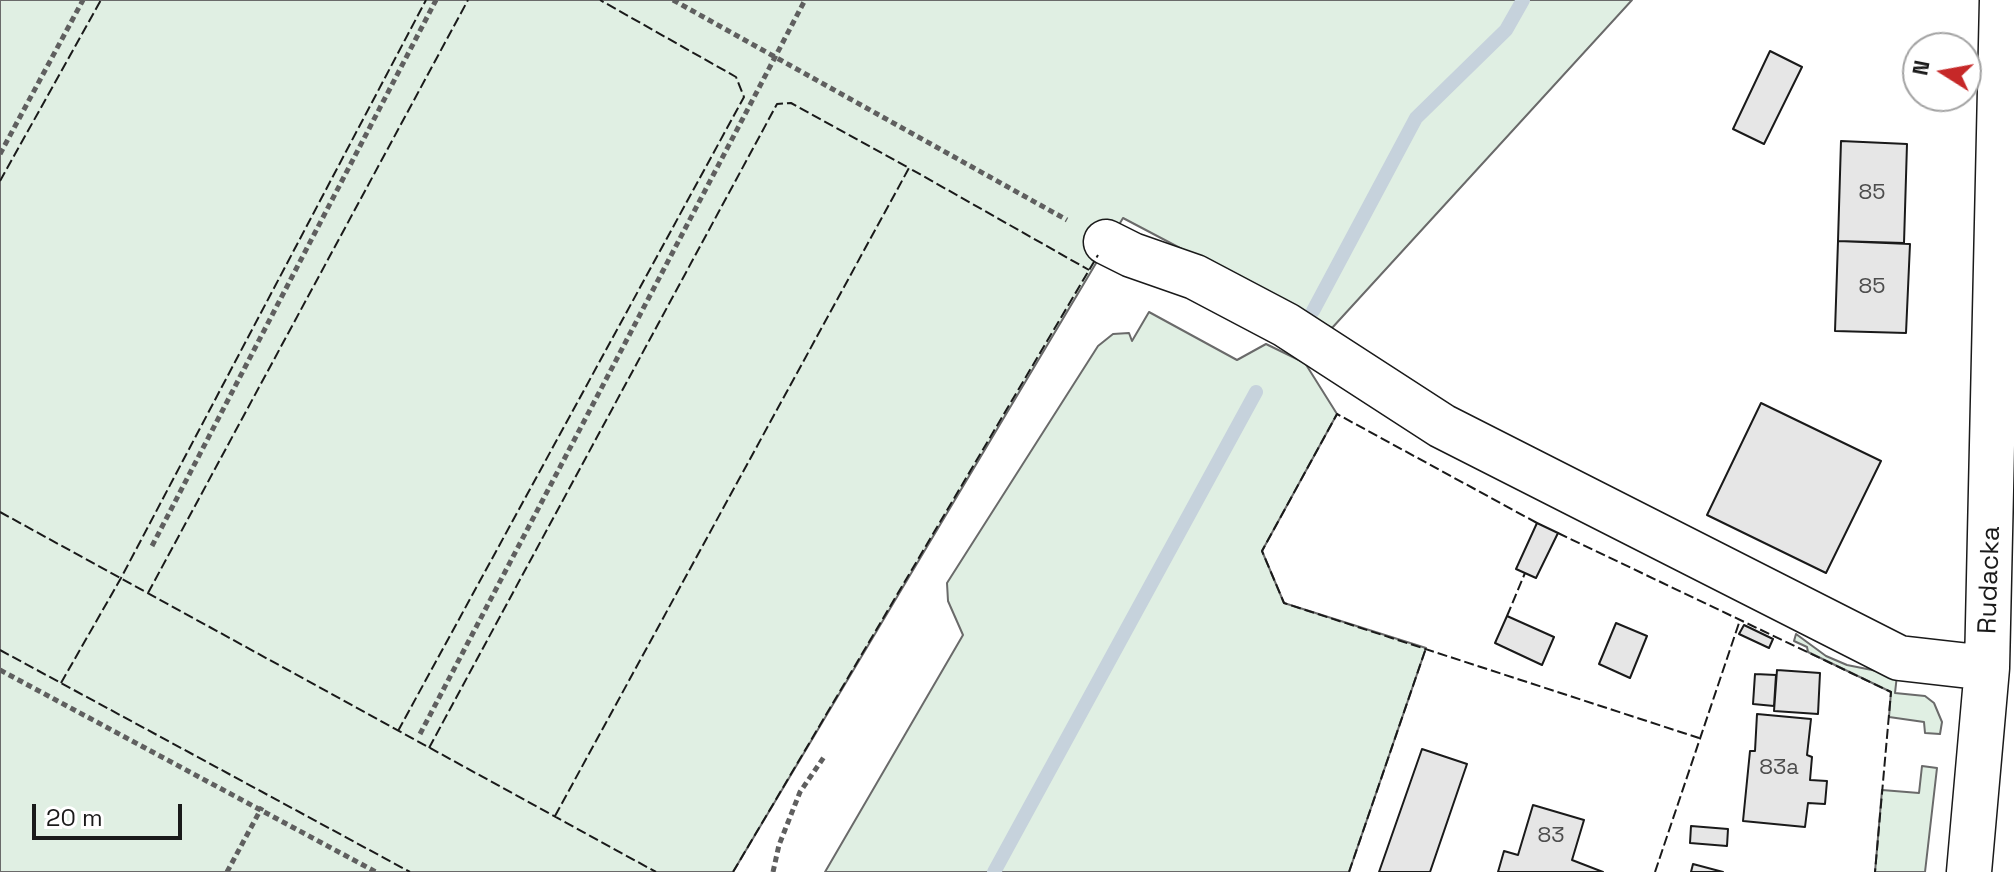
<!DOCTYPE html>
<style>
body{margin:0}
#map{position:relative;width:2014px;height:872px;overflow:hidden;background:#fff;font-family:"Space Grotesk",sans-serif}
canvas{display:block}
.north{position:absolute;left:1902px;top:32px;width:80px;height:80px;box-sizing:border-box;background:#fff;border:2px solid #a3a3a3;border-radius:50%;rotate:281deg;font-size:22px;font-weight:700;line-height:32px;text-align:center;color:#1a1a1a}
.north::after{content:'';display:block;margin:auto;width:28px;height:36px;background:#c62828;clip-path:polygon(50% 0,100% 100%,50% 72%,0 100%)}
.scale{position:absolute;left:32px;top:804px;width:150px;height:36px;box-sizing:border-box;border:4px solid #1a1a1a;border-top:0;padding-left:10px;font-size:24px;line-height:28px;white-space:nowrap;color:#1a1a1a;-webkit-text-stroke:6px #fff;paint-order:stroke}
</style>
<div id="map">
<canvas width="2014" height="872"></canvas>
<div class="north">N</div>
<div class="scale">20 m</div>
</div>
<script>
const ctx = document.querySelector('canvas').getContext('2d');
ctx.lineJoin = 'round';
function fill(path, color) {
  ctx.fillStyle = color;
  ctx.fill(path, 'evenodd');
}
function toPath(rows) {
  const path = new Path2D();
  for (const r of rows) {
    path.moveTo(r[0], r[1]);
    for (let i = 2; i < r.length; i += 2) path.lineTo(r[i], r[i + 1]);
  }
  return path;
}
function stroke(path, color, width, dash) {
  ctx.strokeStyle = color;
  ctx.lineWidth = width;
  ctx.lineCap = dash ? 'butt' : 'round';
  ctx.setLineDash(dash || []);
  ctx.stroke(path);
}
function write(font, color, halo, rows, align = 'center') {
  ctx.font = font + ' "Space Grotesk",sans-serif';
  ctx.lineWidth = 6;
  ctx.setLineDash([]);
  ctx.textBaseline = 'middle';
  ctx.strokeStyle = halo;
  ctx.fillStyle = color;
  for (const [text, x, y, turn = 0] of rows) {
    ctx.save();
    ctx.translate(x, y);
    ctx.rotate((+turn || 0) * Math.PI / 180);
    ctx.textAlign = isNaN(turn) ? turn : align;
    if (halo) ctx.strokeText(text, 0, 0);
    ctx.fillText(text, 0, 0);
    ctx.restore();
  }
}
const green = toPath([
 [0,0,1632,0,1332,328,1123,218,733,872,0,872,0,0],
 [1149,312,1237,360,1266,344,1305,363,1337,414,1262,551,1284,603,1426,648,1349,872,825,872,963,635,948,601,947,583,1098,346,1113,334,1129,333,1132,341,1149,312],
 [1796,634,1826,656,1847,665,1897,675,1895,693,1925,696,1934,703,1942,722,1940,734,1925,733,1924,722,1889,717,1891,692,1808,652,1807,647,1794,641,1796,634],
 [1922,766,1937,768,1925,872,1875,872,1882,790,1919,793,1922,766]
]);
fill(green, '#e0efe3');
stroke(green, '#6a6a6a', 2);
stroke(toPath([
 [1313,311,1416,118,1506,30,1523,0],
 [994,872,1256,392]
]), '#c6d2dc', 14);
const building = toPath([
 [1770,51,1802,67,1764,144,1733,129,1770,51],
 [1841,141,1907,144,1904,243,1838,241,1841,141],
 [1838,241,1910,244,1906,333,1835,331,1838,241],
 [1761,403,1881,461,1826,573,1707,515,1761,403],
 [1537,523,1558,533,1536,578,1516,569,1537,523],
 [1507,616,1554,637,1542,665,1495,643,1507,616],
 [1616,623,1647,636,1630,678,1599,664,1616,623],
 [1744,625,1773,639,1769,648,1739,634,1744,625],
 [1777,670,1820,673,1818,714,1774,711,1777,670],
 [1755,674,1776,675,1774,706,1753,704,1755,674],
 [1757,714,1811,719,1807,755,1812,757,1810,780,1827,781,1825,804,1808,803,1805,827,1743,821,1750,751,1755,751,1757,714],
 [1422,749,1467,764,1430,872,1379,872,1422,749],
 [1533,805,1584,820,1572,860,1603,872,1498,872,1504,851,1518,855,1533,805],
 [1691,826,1728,829,1727,846,1690,843,1691,826],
 [1693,864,1723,872,1691,872,1693,864]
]);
fill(building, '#e6e6e6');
stroke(building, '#1a1a1a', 2);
const minor = toPath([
 [1106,242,1132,255,1195,277,1286,325,1442,426,1899,658,1987,668],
 [1969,872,1987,668,2002,0]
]);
stroke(minor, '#1a1a1a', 47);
stroke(toPath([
 [673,0,1067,220],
 [0,154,83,0],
 [152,546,436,0],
 [0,670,376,872],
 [420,734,805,0],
 [227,872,262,807],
 [773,872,779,845,800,792,824,757]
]), '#5f5f5f', 5, [6, 4]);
stroke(minor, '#fff', 44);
stroke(toPath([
 [0,181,101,0],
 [0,512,656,872],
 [1537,523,1337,414,1262,551,1284,603,1699,738],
 [1558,533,1891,692,1875,872],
 [148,593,468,0],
 [1507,616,1525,573],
 [0,650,410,872],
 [61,683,121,578,426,0],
 [398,731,744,97,736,77,600,0],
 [429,748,777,104,791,103,909,168],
 [555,816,909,168,1089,270],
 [733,872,1098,255],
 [1349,872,1426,648],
 [1655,872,1740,620]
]), '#1a1a1a', 2, [10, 4]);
write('22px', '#4d4d4d', null, [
 ["85",1872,193],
 ["85",1872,287],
 ["83a",1779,768],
 ["83",1551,836]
]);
write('26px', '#1a1a1a', '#fff', [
 ["Rudacka",1990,580,-88]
]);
</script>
